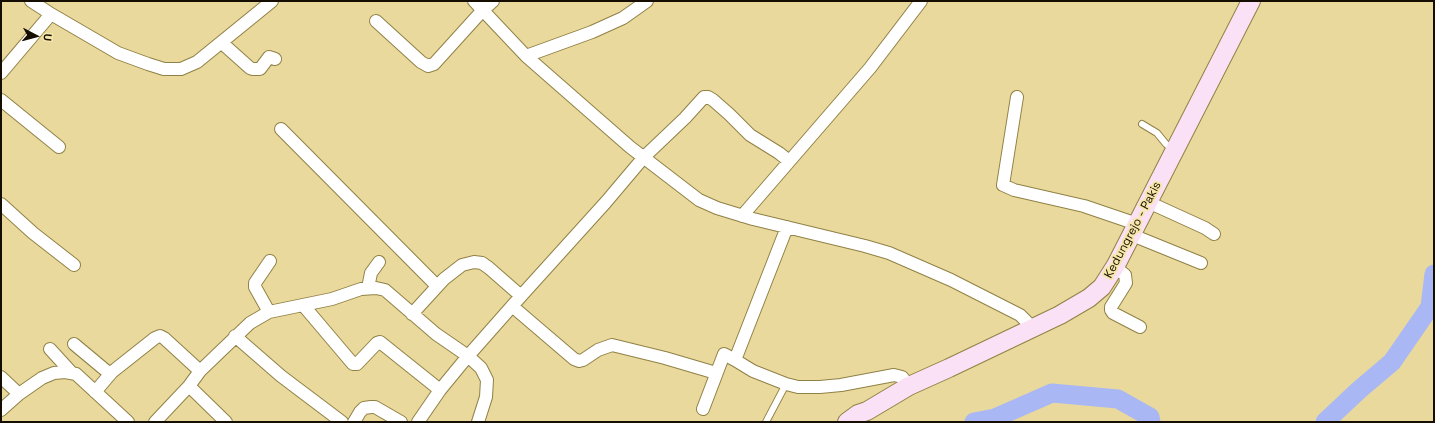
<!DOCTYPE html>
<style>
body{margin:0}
#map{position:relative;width:1435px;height:423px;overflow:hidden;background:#ead99c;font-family:"Space Grotesk",sans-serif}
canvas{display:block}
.frame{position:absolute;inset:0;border:2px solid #150e00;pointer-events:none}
.north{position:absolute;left:16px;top:16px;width:40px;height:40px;-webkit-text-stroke:3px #f7e6a9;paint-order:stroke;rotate:96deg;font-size:11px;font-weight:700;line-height:16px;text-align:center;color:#150e00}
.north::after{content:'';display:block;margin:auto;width:14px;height:18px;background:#150e00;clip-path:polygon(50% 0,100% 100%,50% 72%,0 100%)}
</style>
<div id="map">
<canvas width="1435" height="423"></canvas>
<div class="frame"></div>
<div class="north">U</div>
</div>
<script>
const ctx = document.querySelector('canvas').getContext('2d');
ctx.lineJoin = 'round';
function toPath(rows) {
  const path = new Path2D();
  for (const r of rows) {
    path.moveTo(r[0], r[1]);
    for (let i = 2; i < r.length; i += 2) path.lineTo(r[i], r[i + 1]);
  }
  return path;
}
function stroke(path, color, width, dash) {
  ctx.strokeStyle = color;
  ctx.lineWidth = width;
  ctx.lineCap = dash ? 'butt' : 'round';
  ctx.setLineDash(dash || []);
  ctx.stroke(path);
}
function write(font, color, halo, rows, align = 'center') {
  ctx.font = font + ' "Space Grotesk",sans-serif';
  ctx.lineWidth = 4;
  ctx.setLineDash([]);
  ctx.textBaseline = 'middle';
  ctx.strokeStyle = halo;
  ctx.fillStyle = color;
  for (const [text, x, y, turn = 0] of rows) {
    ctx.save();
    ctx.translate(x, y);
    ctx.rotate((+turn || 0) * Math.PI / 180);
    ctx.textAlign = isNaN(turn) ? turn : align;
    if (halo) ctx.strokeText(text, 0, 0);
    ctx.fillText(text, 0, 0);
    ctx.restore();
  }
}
stroke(toPath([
 [974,422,995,418,1052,393,1118,399,1150,417,1151,422],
 [1325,422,1359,390,1392,362,1430,307,1434,274]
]), '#a9b7f5', 19);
const service = toPath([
 [1142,124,1157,133,1166,144,1174,150],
 [766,422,786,384]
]);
const minor = toPath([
 [31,1,51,14],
 [474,1,526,56,630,147,699,200,717,208,753,219,865,246,889,253,951,280,1020,315,1027,322,1028,330],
 [376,21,421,62,428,66,434,64,482,11,493,1],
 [222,43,250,68,253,69,260,69,269,57,275,59],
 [526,56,592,32,623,18,647,1],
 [1,73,51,14,118,53,148,64,164,69,181,69,197,62,272,1],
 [1017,97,1003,185,1014,190,1084,206,1137,224],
 [1,100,59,147],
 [281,129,437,286],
 [1148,202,1205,228,1214,234],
 [1,204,33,233,74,265],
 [742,216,870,68,921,1],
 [787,227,735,360,753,371,786,384,798,387,820,387,841,385,894,375,902,377,909,386],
 [1132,235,1201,263],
 [1115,267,1125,275,1126,283,1111,307,1111,310,1113,313,1140,327],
 [370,288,369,283,371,273,379,262],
 [303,305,353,364,357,364,377,343,380,342,440,390],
 [512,306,574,359,579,361,583,360,598,350,612,345,665,358,716,373],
 [269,312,255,287,255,283,270,261],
 [412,314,444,279,462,265,474,262,482,263,489,268,521,296],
 [235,336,281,376,342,422],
 [74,344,110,374],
 [50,349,71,372],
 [1,377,19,394],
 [189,386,226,422],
 [95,392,112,372,155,338,160,336,164,338,200,371],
 [703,409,724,354,735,360],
 [1,410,19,394,42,378,54,373,65,372,76,374,128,422],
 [155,422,189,386,200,371,250,323,269,312,332,299,361,289,376,288,385,290,436,334,468,356,521,296,606,202,644,157,685,118,704,97,708,97,713,100,729,114,750,135,779,153,789,161],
 [354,422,360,412,364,408,371,407,375,407,401,422],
 [418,422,440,390,468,356,481,368,487,380,486,397,478,422]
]);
const secondary = toPath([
 [847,422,858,414,867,411,909,386,949,368,1060,315,1089,298,1102,287,1116,265,1251,1]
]);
stroke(service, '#908146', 8);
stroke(minor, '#908146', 14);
stroke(secondary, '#908146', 20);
stroke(service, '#fff', 6);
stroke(minor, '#fff', 12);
stroke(secondary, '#fbe1f6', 18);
write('12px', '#150e00', '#f7e6a9', [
 ["Kedungrejo - Pakis",1133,230,-62]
]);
</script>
